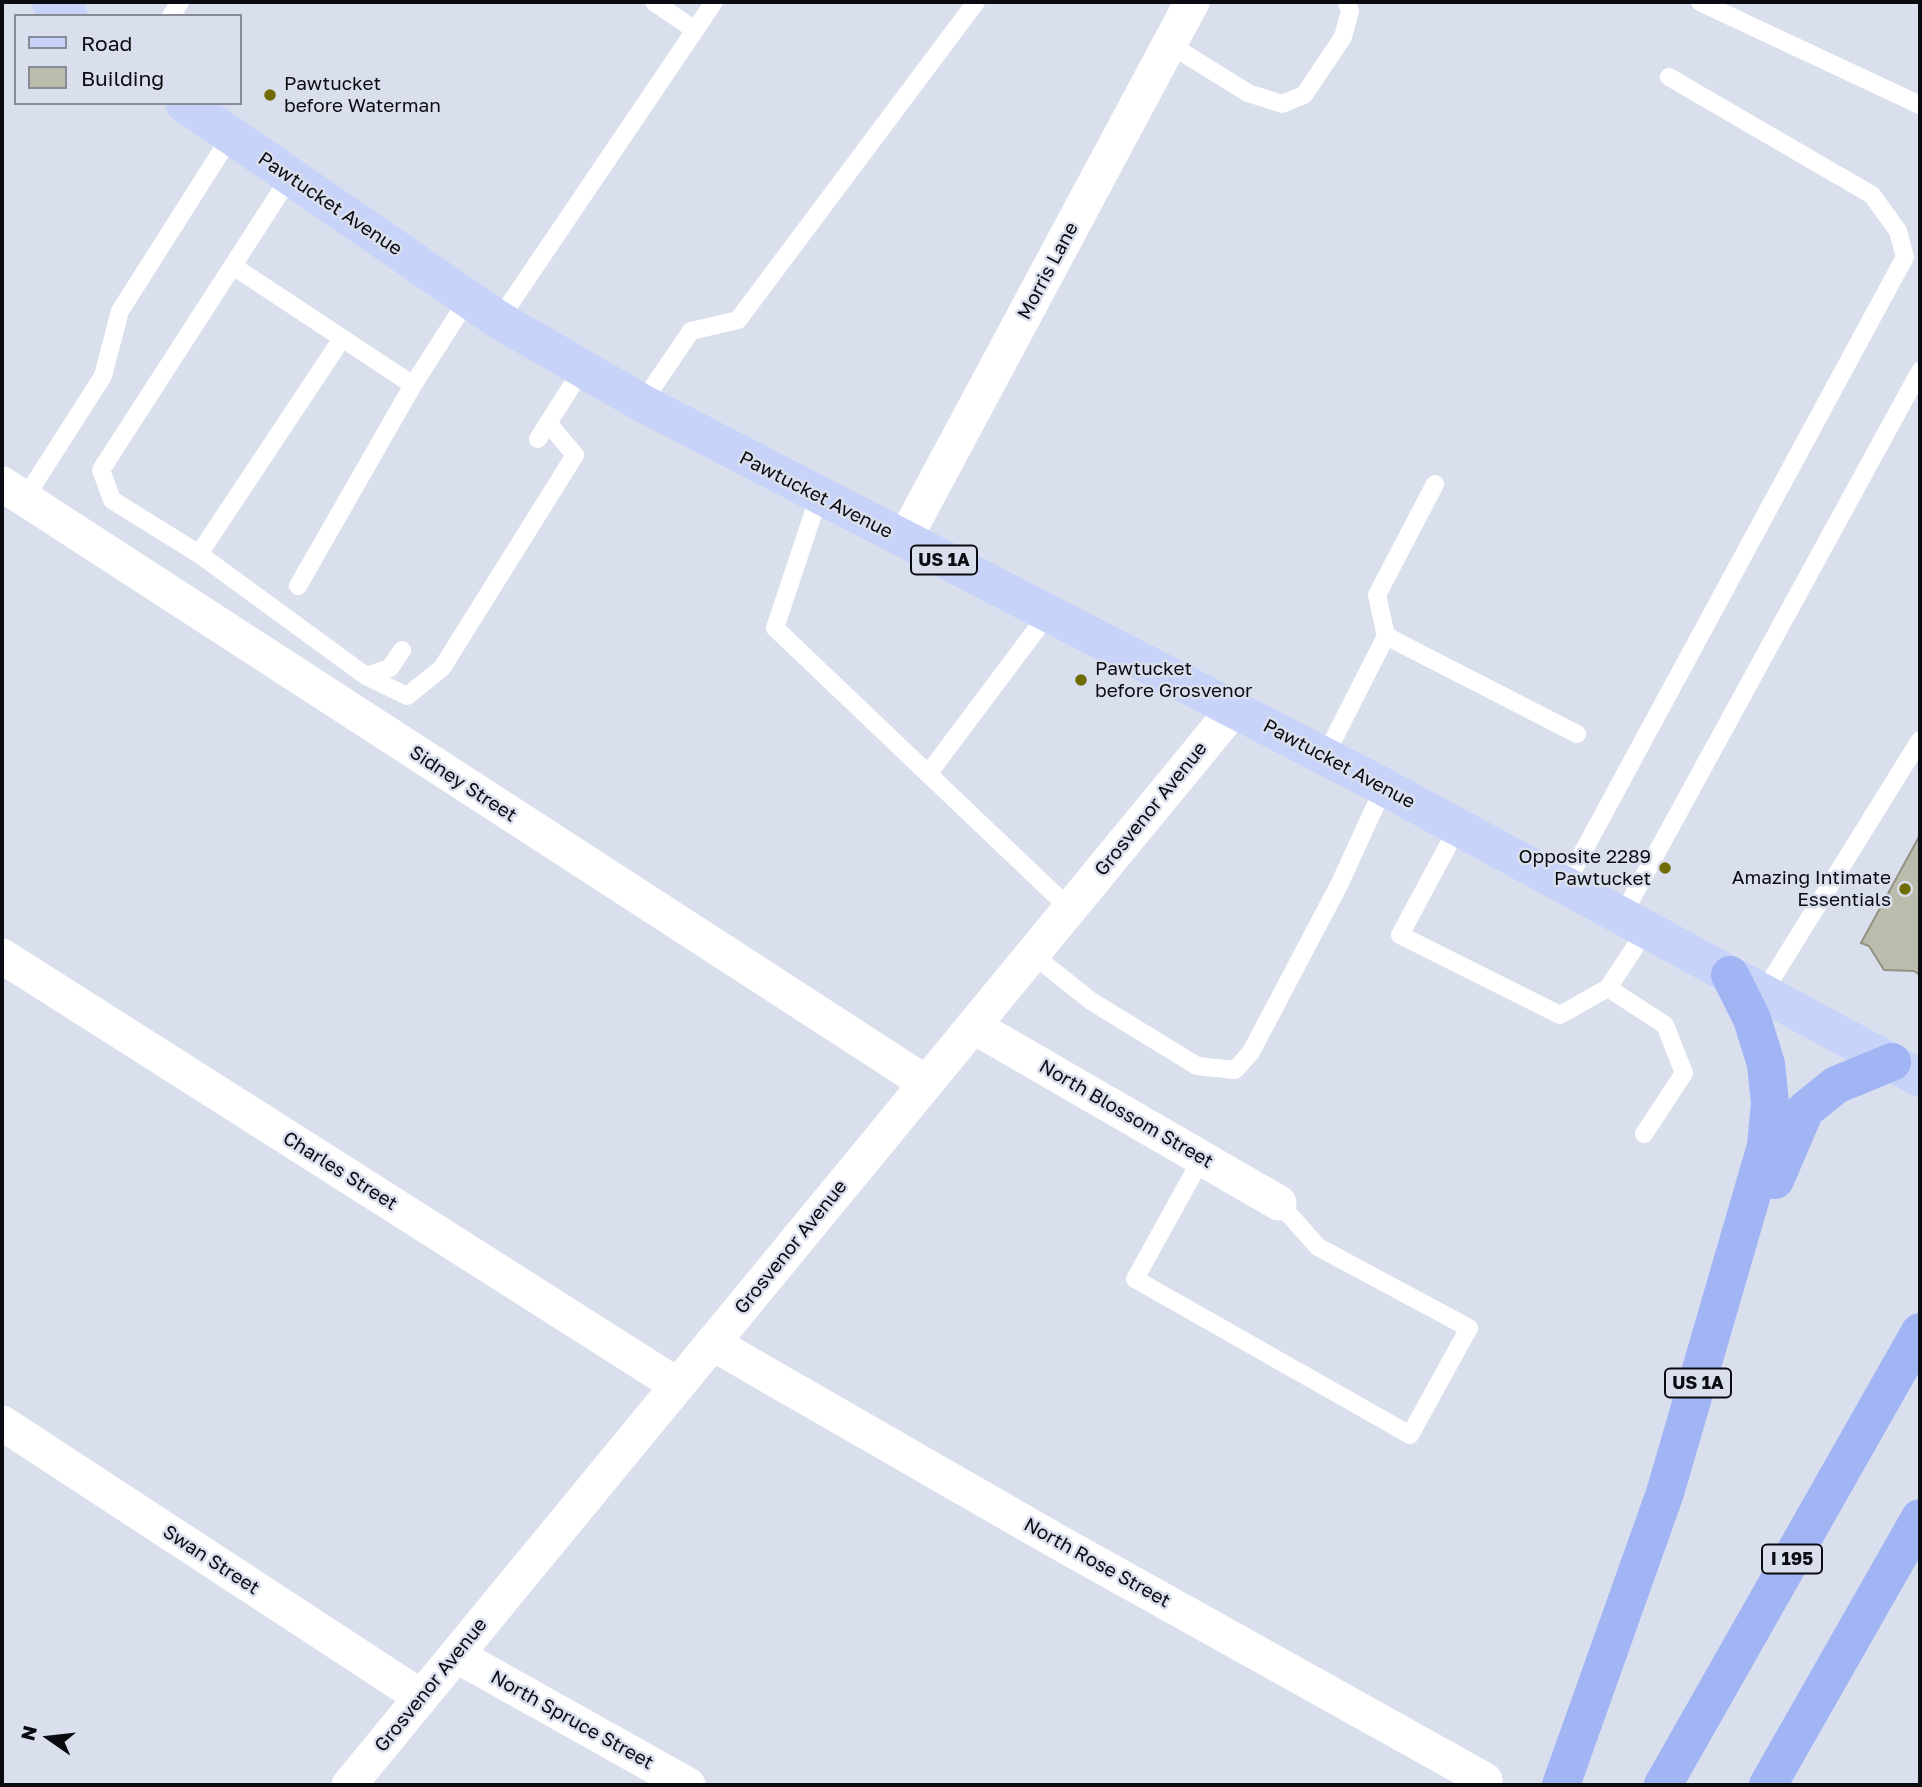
<!DOCTYPE html>
<style>
body{margin:0}
#map{position:relative;width:1922px;height:1787px;overflow:hidden;background:#dadfee;font-family:"Golos Text",sans-serif}
canvas{display:block}
.frame{position:absolute;inset:0;border:4px solid #0b0c11;pointer-events:none}
.legend{position:absolute;left:14px;top:14px;width:228px;height:91px;box-sizing:border-box;background:#dadfee;border:2px solid #878b96;margin:0;padding:9px 12px;list-style:none;font-size:21px;color:#0b0c11}
.legend li{display:flex;align-items:center;gap:14px;height:35px}
.legend b{width:35px;border:2px solid #878b96}
.north{position:absolute;left:14px;top:1703px;width:70px;height:70px;-webkit-text-stroke:5px #dadfee;paint-order:stroke;rotate:284deg;font-size:19px;font-weight:700;line-height:28px;text-align:center;color:#0b0c11}
.north::after{content:'';display:block;margin:auto;width:24px;height:32px;background:#0b0c11;clip-path:polygon(50% 0,100% 100%,50% 72%,0 100%)}
</style>
<div id="map">
<canvas width="1922" height="1787"></canvas>
<div class="frame"></div>
<ul class="legend">
<li><b style="height:9px;background:#c7d3f8"></b>Road</li>
<li><b style="height:19px;background:#bcbcad"></b>Building</li>
</ul>
<div class="north">N</div>
</div>
<script>
const ctx = document.querySelector('canvas').getContext('2d');
ctx.lineJoin = 'round';
function fill(path, color) {
  ctx.fillStyle = color;
  ctx.fill(path, 'evenodd');
}
function toPath(rows) {
  const path = new Path2D();
  for (const r of rows) {
    path.moveTo(r[0], r[1]);
    for (let i = 2; i < r.length; i += 2) path.lineTo(r[i], r[i + 1]);
  }
  return path;
}
function stroke(path, color, width, dash) {
  ctx.strokeStyle = color;
  ctx.lineWidth = width;
  ctx.lineCap = dash ? 'butt' : 'round';
  ctx.setLineDash(dash || []);
  ctx.stroke(path);
}
function write(font, color, halo, rows, align = 'center') {
  ctx.font = font + ' "Golos Text",sans-serif';
  ctx.lineWidth = 5;
  ctx.setLineDash([]);
  ctx.textBaseline = 'middle';
  ctx.strokeStyle = halo;
  ctx.fillStyle = color;
  for (const [text, x, y, turn = 0] of rows) {
    ctx.save();
    ctx.translate(x, y);
    ctx.rotate((+turn || 0) * Math.PI / 180);
    ctx.textAlign = isNaN(turn) ? turn : align;
    if (halo) ctx.strokeText(text, 0, 0);
    ctx.fillText(text, 0, 0);
    ctx.restore();
  }
}
const building = toPath([
 [1920,835,1920,975,1914,971,1884,970,1869,946,1861,943,1920,835]
]);
fill(building, '#bcbcad');
stroke(building, '#939284', 2);
stroke(toPath([
 [654,2,695,30],
 [1700,2,1920,105],
 [171,16,180,2],
 [1169,44,1248,93,1282,104,1304,95,1343,37,1350,11,1347,2],
 [290,177,101,470,112,500,199,554,366,676,407,696,442,668,575,455,548,423],
 [233,266,413,385],
 [499,320,714,2],
 [642,403,691,331,738,320,976,2],
 [538,439,583,368],
 [1435,484,1377,595,1386,636,1577,734],
 [819,496,775,628,1070,909],
 [25,498,103,376,120,311,231,136],
 [199,554,341,340],
 [298,586,413,385,468,299],
 [366,676,390,668,402,650],
 [1325,756,1386,636],
 [928,774,1048,614],
 [1458,827,1400,935,1560,1015,1608,988,1647,929],
 [1565,885,1905,257,1898,231,1872,195,1669,77],
 [1622,916,1920,371],
 [1032,954,1091,1001,1197,1066,1235,1070,1251,1052,1339,885,1384,787],
 [1608,988,1665,1025,1684,1073,1644,1134],
 [1763,993,1920,740],
 [1202,1158,1135,1279,1410,1435,1469,1328,1318,1247,1279,1203]
]), '#fff', 18);
stroke(toPath([
 [2,484,926,1083],
 [904,540,1192,2],
 [2,956,677,1385],
 [973,1026,1279,1203],
 [712,1343,1058,1542,1485,1780],
 [2,1423,421,1697],
 [456,1655,688,1785],
 [349,1785,1234,709]
]), '#fff', 35);
stroke(toPath([
 [51,2,69,16],
 [184,103,499,320,642,403,1384,787,1920,1078]
]), '#c7d3f8', 38);
stroke(toPath([
 [1775,1180,1805,1110,1836,1085,1892,1062],
 [1561,1785,1665,1493,1766,1146,1770,1103,1766,1064,1752,1019,1730,975],
 [1663,1785,1920,1332],
 [1768,1785,1920,1518]
]), '#a1b5f4', 38);
for (const [x, y, r, color] of [
 [270,95,7,"#716b06"],
 [1081,680,7,"#716b06"],
 [1665,868,7,"#716b06"],
 [1905,889,7,"#716b06"]
]) {
  const dot = new Path2D();
  dot.arc(x, y, r, 0, 2 * Math.PI);
  ctx.fillStyle = color;
  ctx.fill(dot);
  stroke(dot, '#dadfee', 2.5);
}
for (const [x, y, w] of [
 [944,560,66],
 [1698,1383,66],
 [1792,1559,60]
]) {
  const box = new Path2D();
  box.roundRect(x - w / 2, y - 14.5, w, 29, 5);
  ctx.fillStyle = '#dadfee';
  ctx.fill(box);
  stroke(box, '#0b0c11', 2);
}
write('bold 18px', '#0b0c11', null, [
 ["US 1A",944,560],
 ["US 1A",1698,1383],
 ["I 195",1792,1559]
]);
write('19px', '#0b0c11', '#dadfee', [
 ["Pawtucket",284,84],
 ["before Waterman",284,106],
 ["Pawtucket",1095,669],
 ["before Grosvenor",1095,691],
 ["Opposite 2289",1651,857,"right"],
 ["Pawtucket",1651,879,"right"],
 ["Amazing Intimate",1891,878,"right"],
 ["Essentials",1891,900,"right"]
], 'left');
write('19px', '#0b0c11', '#dadfee', [
 ["Pawtucket Avenue",330,204,34],
 ["Morris Lane",1048,271,-62],
 ["Pawtucket Avenue",816,495,27],
 ["Pawtucket Avenue",1339,764,28],
 ["Sidney Street",463,784,33],
 ["Grosvenor Avenue",1151,809,-51],
 ["North Blossom Street",1126,1114,30],
 ["Charles Street",340,1171,32],
 ["Grosvenor Avenue",791,1247,-51],
 ["Swan Street",211,1560,33],
 ["North Rose Street",1097,1563,29],
 ["Grosvenor Avenue",431,1685,-51],
 ["North Spruce Street",572,1720,29]
]);
</script>
